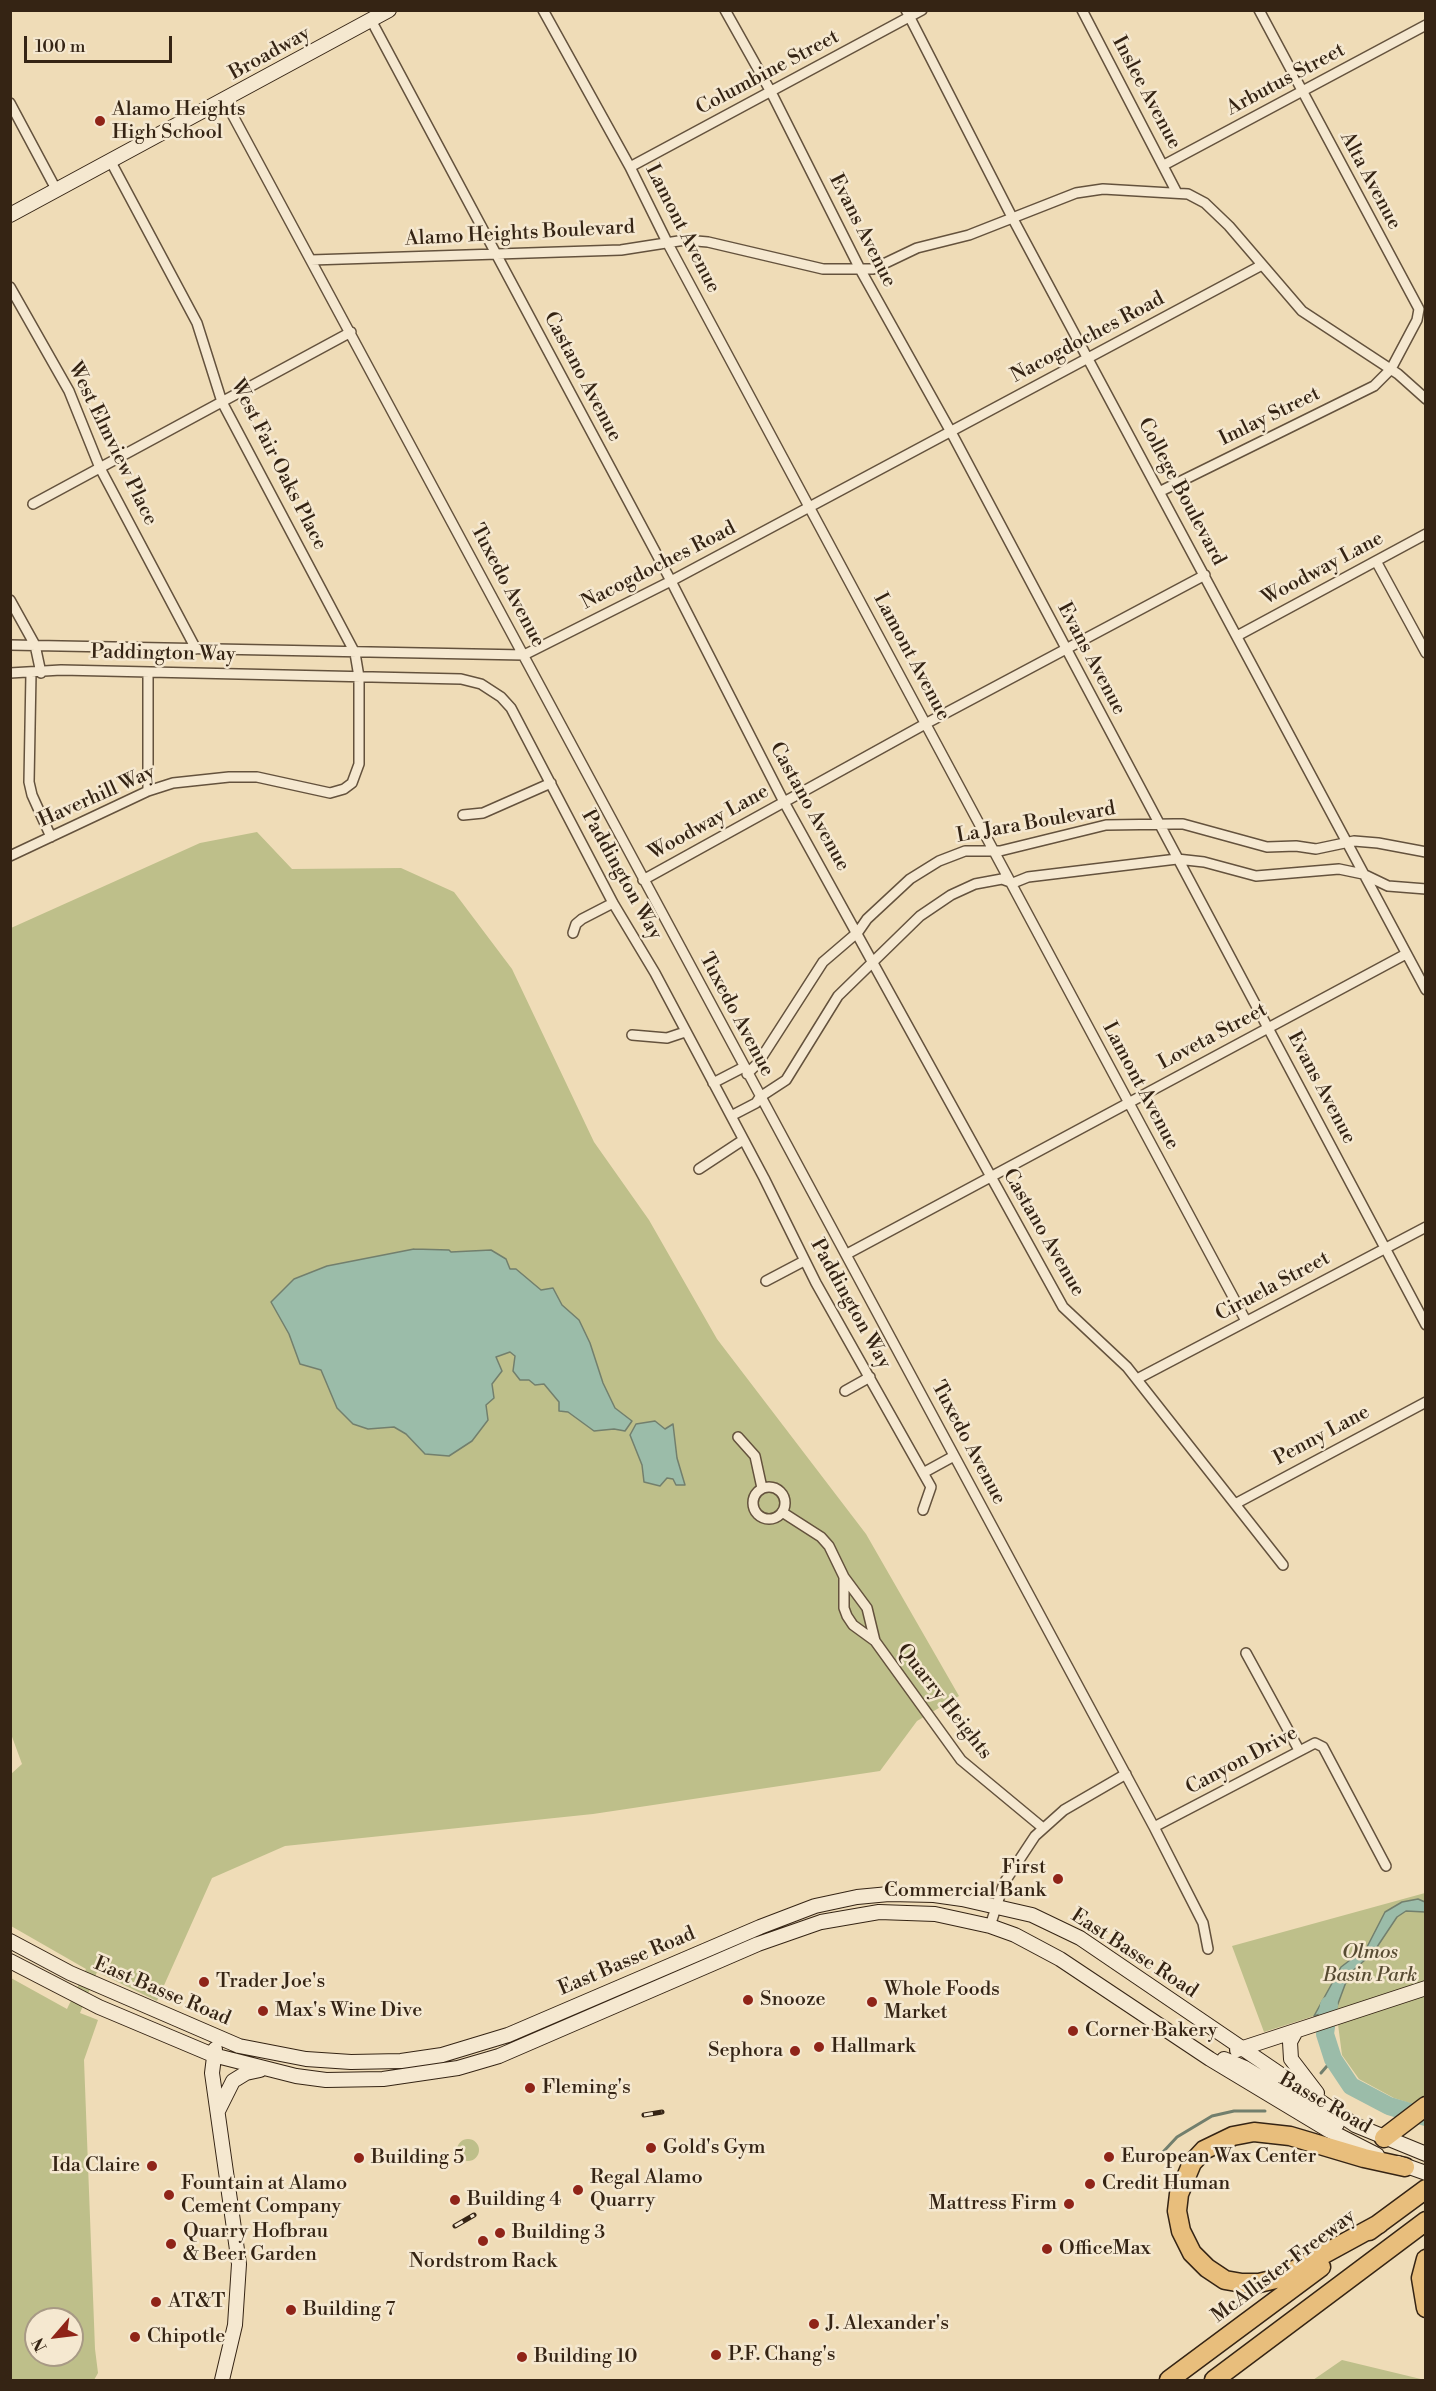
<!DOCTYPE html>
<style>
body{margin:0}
#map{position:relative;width:1436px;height:2391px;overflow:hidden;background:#efdcb7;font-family:"Libre Bodoni",serif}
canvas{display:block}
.frame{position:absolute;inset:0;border:12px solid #352414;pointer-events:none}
.north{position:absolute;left:24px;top:2307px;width:60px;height:60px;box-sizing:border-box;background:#f5e8d0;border:2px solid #a89a85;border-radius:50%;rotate:242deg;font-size:16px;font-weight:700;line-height:24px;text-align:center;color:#352414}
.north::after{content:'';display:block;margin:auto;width:21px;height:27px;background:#8f2418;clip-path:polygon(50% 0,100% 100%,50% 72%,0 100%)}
.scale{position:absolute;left:24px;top:36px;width:148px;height:27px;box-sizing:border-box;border:3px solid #352414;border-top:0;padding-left:8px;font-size:18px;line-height:21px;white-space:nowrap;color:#352414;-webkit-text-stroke:4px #f5e8d0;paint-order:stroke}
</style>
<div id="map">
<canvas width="1436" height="2391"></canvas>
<div class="frame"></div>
<div class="north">N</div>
<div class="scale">100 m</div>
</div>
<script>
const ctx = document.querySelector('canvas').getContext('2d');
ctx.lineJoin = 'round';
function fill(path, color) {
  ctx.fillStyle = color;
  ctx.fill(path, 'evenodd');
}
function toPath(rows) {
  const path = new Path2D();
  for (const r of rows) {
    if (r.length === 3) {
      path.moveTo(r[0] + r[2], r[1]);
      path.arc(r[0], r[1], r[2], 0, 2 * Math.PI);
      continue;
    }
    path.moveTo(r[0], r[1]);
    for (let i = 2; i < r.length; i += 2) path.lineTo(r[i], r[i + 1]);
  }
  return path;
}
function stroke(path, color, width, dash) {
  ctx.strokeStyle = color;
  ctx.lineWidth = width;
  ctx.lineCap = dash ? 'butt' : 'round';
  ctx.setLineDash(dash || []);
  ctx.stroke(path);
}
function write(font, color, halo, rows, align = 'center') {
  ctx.font = font + ' "Libre Bodoni",serif';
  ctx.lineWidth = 5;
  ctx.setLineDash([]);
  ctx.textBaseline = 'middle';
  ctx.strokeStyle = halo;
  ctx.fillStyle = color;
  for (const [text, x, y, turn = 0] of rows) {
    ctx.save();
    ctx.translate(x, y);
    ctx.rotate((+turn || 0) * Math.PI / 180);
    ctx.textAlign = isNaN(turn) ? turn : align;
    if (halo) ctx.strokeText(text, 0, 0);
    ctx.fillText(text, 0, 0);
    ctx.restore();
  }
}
fill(toPath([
 [257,832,292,869,401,868,454,892,512,969,594,1142,649,1220,717,1339,866,1534,959,1696,917,1721,880,1771,593,1814,285,1846,212,1878,157,2001,97,1972,80,2013,98,2020,84,2060,95,2349,98,2373,94,2380,11,2380,11,1978,67,2009,86,1969,11,1926,11,1774,22,1764,11,1734,11,928,200,843],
 [36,2319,72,2319,72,2355,36,2355],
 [1425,1893,1425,2102,1419,2106,1394,2098,1359,2079,1342,2055,1336,2009,1264,2032,1232,1946],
 [468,2150,11],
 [1342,2360,1425,2380,1313,2380]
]), '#bebf8a');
const water = toPath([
 [414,1249,449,1250,451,1252,491,1250,506,1259,510,1269,516,1269,541,1290,553,1288,562,1305,579,1320,590,1343,603,1383,615,1408,632,1421,625,1431,614,1429,594,1431,568,1412,559,1411,559,1402,544,1384,535,1385,529,1380,520,1380,513,1371,515,1356,510,1352,496,1357,502,1371,492,1384,494,1398,486,1405,488,1420,472,1441,449,1456,425,1454,406,1434,394,1427,368,1429,353,1424,337,1408,321,1370,300,1364,289,1334,271,1302,294,1279,327,1266,414,1249],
 [655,1421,665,1429,673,1424,677,1458,685,1485,676,1485,673,1479,667,1478,660,1486,644,1482,642,1465,630,1435,636,1424,655,1421],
 [1418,1899,1425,1902,1425,1912,1406,1911,1397,1917,1373,1953,1349,1974,1336,2009,1314,2016,1341,1967,1367,1947,1385,1912,1402,1902,1418,1899]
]);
fill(water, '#9bbca9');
stroke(water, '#727f6d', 1.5);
stroke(toPath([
 [1321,2073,1333,2059],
 [1163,2152,1177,2137,1212,2116,1234,2111,1265,2111]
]), '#727f6d', 3);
stroke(toPath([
 [1329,2005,1325,2034,1333,2059,1351,2086,1389,2106,1426,2117]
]), '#9bbca9', 18);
const street = toPath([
 [543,10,630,167,667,242,1246,1321],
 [725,10,771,92,860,269,951,432,1426,1325],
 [906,10,1013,219,1426,990],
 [1082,10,1177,193],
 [371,20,671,581,784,802,1063,1307,1127,1367,1283,1565],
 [225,101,1154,1827,1203,1923,1208,1949],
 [10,103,57,191],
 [1164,165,1426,25],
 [630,167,922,10],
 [311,260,621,250,685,240,708,242,823,269,873,269,917,248,969,235,1076,193,1103,189,1188,194,1205,203,1229,226,1302,311,1398,374,1426,399],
 [10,287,69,391,100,468,196,649],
 [1161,491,1374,386,1391,369,1417,320,1419,309,1259,10],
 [33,504,351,332],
 [1376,561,1426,653],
 [10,600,35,645,41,673],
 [1237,636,1426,534],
 [10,645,524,655,671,581,1262,265],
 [148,672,148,791],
 [10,673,61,670,461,679,481,684,501,697,511,708,613,903,655,973,764,1178,816,1283,931,1487,923,1510],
 [31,673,29,782,32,795,51,837],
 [463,815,483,813,551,783],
 [10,856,148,791,173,783,229,777,257,777,330,793,344,789,352,783,359,764,359,677,355,653,222,402,197,323,111,162],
 [643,880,927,723,1205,575],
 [573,933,576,924,582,919,613,903],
 [632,1035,667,1038,685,1032],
 [747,1074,758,1063,823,962,858,932,867,919,910,879,939,861,965,851,1000,851,1106,825,1174,824,1183,824,1267,847,1296,846,1316,849,1354,841,1378,843,1426,852],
 [713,1083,744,1067],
 [731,1116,756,1103,760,1097,786,1080,838,996,920,916,951,895,975,884,1002,879,1013,883,1028,877,1177,859,1204,862,1256,876,1339,869,1363,874,1388,886,1426,889],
 [699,1169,743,1140],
 [847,1254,1406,954],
 [766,1281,804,1261],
 [1137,1379,1426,1227],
 [845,1391,870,1377],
 [738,1437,755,1456,762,1488],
 [923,1473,954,1456],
 [769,1503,16],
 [1235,1504,1426,1402],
 [782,1512,821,1537,829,1546,844,1577,867,1608,875,1641,853,1625,847,1616,844,1608,844,1577],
 [875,1641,961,1760,1043,1828],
 [1246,1653,1299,1750],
 [1154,1827,1315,1743,1323,1747,1386,1866],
 [990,1926,1004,1883,1035,1836,1064,1810,1126,1774]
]);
const secondary = toPath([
 [10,215,389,10],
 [10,1941,70,1973,239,2046,306,2059,351,2062,401,2061,442,2055,508,2035,760,1927,815,1906,857,1897,889,1894,934,1895,962,1899,1032,1915,1080,1938,1355,2125,1426,2154],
 [10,1961,99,2007,213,2055,296,2076,326,2080,383,2079,458,2068,499,2056,758,1944,821,1922,879,1912,935,1914,990,1926,1015,1935,1060,1959,1210,2059,1328,2130,1377,2155],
 [1296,2031,1290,2042,1291,2059,1317,2093],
 [215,2049,212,2073,239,2264,235,2325,222,2380],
 [1237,2050,1426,1988],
 [1224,2059,1245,2068,1337,2124],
 [218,2111,233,2081,246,2073,260,2070],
 [1398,2163,1426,2173]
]);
const highway = toPath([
 [1384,2138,1426,2106],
 [1379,2224,1280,2278,1259,2283,1242,2283,1225,2280,1207,2268,1192,2253,1181,2231,1177,2211,1179,2194,1192,2163,1204,2150,1233,2136,1254,2132,1290,2136,1364,2158,1405,2167],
 [1369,2231,1426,2189],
 [1426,2259,1421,2278,1426,2308],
 [1169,2380,1321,2267],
 [1214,2380,1426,2221]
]);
stroke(street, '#64523d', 12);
stroke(secondary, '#352414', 16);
stroke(highway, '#352414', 21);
stroke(street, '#f5e8d0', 9);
stroke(secondary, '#f5e8d0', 14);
stroke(highway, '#e8be7c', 18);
const rail = toPath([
 [644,2115,662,2112],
 [455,2226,474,2215]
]);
stroke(rail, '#352414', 5);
stroke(rail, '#f5e8d0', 3, [9]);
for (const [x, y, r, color] of [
 [100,121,6,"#8f2418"],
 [1058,1879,6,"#8f2418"],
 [204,1982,6,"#8f2418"],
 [748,2000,6,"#8f2418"],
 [872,2002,6,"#8f2418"],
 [263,2011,6,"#8f2418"],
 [1073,2031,6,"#8f2418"],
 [819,2047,6,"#8f2418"],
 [795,2051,6,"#8f2418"],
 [530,2088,6,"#8f2418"],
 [651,2148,6,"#8f2418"],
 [1109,2157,6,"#8f2418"],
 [359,2158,6,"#8f2418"],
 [152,2166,6,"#8f2418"],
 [1090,2184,6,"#8f2418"],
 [578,2190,6,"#8f2418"],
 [169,2195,6,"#8f2418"],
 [455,2200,6,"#8f2418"],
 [1069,2204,6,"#8f2418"],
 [500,2233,6,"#8f2418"],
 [483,2241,6,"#8f2418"],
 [171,2244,6,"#8f2418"],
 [1047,2249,6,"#8f2418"],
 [156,2302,6,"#8f2418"],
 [291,2310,6,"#8f2418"],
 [814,2324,6,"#8f2418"],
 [135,2337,6,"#8f2418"],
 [716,2355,6,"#8f2418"],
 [522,2357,6,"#8f2418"]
]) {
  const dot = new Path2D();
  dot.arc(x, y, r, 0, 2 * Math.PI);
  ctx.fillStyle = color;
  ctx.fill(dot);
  stroke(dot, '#f5e8d0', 2);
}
write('20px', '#352414', '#f5e8d0', [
 ["Broadway",270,54,-29],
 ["Columbine Street",768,73,-28],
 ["Arbutus Street",1286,80,-28],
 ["Inslee Avenue",1146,93,62],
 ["Alta Avenue",1370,181,62],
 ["Lamont Avenue",682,229,63],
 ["Evans Avenue",862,231,63],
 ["Alamo Heights Boulevard",520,234,-3],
 ["Nacogdoches Road",1088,338,-28],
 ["Castano Avenue",582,377,62],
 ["Imlay Street",1270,417,-26],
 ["West Elmview Place",112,444,64],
 ["West Fair Oaks Place",278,465,63],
 ["College Boulevard",1181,492,62],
 ["Nacogdoches Road",659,566,-27],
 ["Woodway Lane",1323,569,-28],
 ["Tuxedo Avenue",507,586,62],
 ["Paddington Way",163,654,1],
 ["Lamont Avenue",911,657,62],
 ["Evans Avenue",1091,659,62],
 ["Haverhill Way",97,797,-24],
 ["Castano Avenue",809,807,61],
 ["Woodway Lane",709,823,-29],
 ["La Jara Boulevard",1036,823,-10],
 ["Paddington Way",621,875,61],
 ["Tuxedo Avenue",736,1015,62],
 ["Loveta Street",1213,1037,-28],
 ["Lamont Avenue",1140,1086,62],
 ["Evans Avenue",1321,1088,62],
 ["Castano Avenue",1043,1233,60],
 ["Ciruela Street",1273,1287,-28],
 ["Paddington Way",850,1304,61],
 ["Penny Lane",1322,1436,-28],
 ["Tuxedo Avenue",968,1443,62],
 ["Quarry Heights",944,1702,52],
 ["Canyon Drive",1242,1761,-28],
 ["East Basse Road",1134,1954,33],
 ["East Basse Road",627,1962,-23],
 ["East Basse Road",162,1992,23],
 ["Basse Road",1325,2104,30],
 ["McAllister Freeway",1284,2267,-37]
]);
write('20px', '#352414', '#f5e8d0', [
 ["Alamo Heights",112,110],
 ["High School",112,133],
 ["First",1046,1868,"right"],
 ["Commercial Bank",1046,1891,"right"],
 ["Trader Joe's",216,1982],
 ["Whole Foods",884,1990],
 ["Market",884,2013],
 ["Snooze",760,2000],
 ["Max's Wine Dive",275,2011],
 ["Corner Bakery",1085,2031],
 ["Hallmark",831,2047],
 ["Sephora",783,2051,"right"],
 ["Fleming's",542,2088],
 ["Gold's Gym",663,2148],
 ["European Wax Center",1121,2157],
 ["Building 5",371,2158],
 ["Ida Claire",140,2166,"right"],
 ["Regal Alamo",590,2178],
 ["Quarry",590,2201],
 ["Fountain at Alamo",181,2184],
 ["Cement Company",181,2207],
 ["Credit Human",1102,2184],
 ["Building 4",467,2200],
 ["Mattress Firm",1057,2204,"right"],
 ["Quarry Hofbrau",183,2232],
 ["& Beer Garden",183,2255],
 ["Building 3",512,2233],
 ["OfficeMax",1059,2249],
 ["Nordstrom Rack",483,2262,"center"],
 ["AT&T",168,2302],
 ["Building 7",303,2310],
 ["J. Alexander's",826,2324],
 ["Chipotle",147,2337],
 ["P.F. Chang's",728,2355],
 ["Building 10",534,2357]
], 'left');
write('italic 20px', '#574b32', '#f5e8d0', [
 ["Olmos",1370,1953],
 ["Basin Park",1370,1976]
]);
</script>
